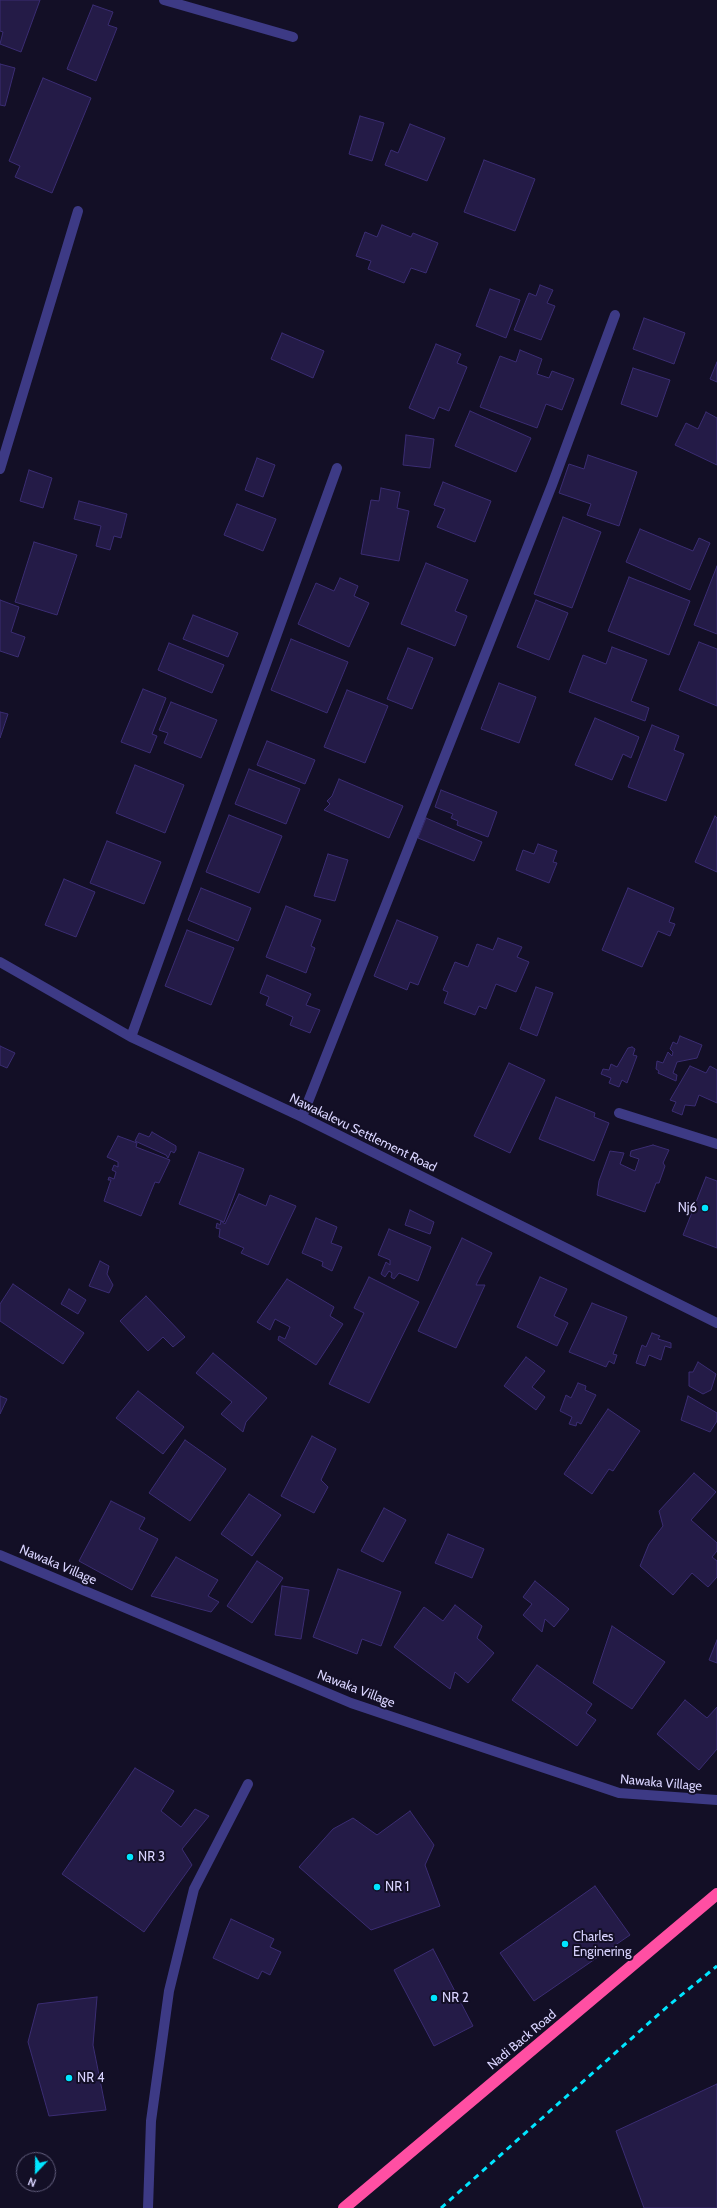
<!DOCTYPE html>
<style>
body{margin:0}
#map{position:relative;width:717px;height:2208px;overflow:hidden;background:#130f26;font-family:Cabin,sans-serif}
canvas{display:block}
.north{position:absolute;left:16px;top:2152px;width:40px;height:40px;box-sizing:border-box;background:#130f26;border:1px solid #625e7d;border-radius:50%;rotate:202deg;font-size:11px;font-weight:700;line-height:16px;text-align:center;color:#d9d4ff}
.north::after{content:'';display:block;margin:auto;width:14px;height:18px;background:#00e5ff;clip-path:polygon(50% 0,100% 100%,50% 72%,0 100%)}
</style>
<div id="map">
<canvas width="717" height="2208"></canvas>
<div class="north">N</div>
</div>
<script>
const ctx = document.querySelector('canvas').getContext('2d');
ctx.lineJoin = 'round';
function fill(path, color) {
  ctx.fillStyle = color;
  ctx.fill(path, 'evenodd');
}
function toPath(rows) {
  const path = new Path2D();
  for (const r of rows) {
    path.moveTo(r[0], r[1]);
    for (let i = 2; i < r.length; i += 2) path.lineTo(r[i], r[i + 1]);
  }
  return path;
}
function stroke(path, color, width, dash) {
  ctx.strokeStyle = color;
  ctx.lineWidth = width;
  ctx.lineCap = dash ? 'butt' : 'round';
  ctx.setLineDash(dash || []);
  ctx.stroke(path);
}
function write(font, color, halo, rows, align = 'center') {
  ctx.font = font + ' Cabin,sans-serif';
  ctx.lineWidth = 4;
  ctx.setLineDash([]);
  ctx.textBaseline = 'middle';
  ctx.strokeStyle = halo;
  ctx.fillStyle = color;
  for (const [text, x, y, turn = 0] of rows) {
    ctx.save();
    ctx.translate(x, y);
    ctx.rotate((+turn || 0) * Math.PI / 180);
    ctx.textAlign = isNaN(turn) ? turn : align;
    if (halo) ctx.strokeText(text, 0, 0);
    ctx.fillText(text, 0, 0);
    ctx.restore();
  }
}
const building = toPath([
 [0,0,40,0,21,52,0,44,3,32,0,31,0,0],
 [93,5,113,12,108,25,117,28,96,81,67,69,93,5],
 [0,64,15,68,5,106,0,105,0,64],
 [43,78,91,98,52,193,15,177,20,166,9,161,43,78],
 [360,116,384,123,372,161,349,154,360,116],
 [410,124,445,138,427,181,385,165,391,150,398,153,410,124],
 [484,160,535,179,515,231,464,212,484,160],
 [382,225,411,237,413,233,438,243,426,273,411,268,404,283,368,269,371,261,356,256,365,232,377,237,382,225],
 [540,285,553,290,547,303,555,306,541,340,514,330,529,293,536,296,540,285],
 [490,289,520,300,506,338,476,326,490,289],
 [644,318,685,333,674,364,633,349,644,318],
 [282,333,324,351,313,378,271,359,282,333],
 [436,344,461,354,457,363,467,367,449,411,439,407,434,419,409,408,436,344],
 [520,350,542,359,537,374,549,378,552,371,574,379,562,410,546,404,537,428,480,407,500,356,516,362,520,350],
 [717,362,717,382,710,379,717,362],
 [633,368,670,380,657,417,621,404,633,368],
 [470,411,531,438,516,472,455,446,470,411],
 [706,412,717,418,717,465,675,445,686,423,698,429,706,412],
 [406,435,434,439,430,468,403,465,406,435],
 [588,455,637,472,619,526,587,515,591,504,559,493,569,464,584,469,588,455],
 [257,458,275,465,263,497,245,490,257,458],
 [29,470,52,478,43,508,20,501,29,470],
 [443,482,491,501,475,542,437,527,445,509,434,505,443,482],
 [381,488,400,492,397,508,409,511,399,561,361,554,371,500,379,501,381,488],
 [79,501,127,514,121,538,114,536,110,550,96,546,101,526,74,519,79,501],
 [237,504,276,519,263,551,224,535,237,504],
 [563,517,601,532,572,608,534,594,563,517],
 [640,529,693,551,699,538,710,543,690,590,626,562,640,529],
 [34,542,77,555,57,615,15,602,34,542],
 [426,563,468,580,455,611,467,616,455,646,401,624,426,563],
 [717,566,717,634,694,625,717,566],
 [629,577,690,601,669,655,608,631,629,577],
 [340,578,358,586,354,596,369,603,349,647,298,624,316,583,334,591,340,578],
 [0,600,19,607,11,632,25,637,18,657,0,651,0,600],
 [536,600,568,613,549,660,517,647,536,600],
 [193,615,238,633,228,657,183,639,193,615],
 [291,639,348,662,327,713,271,690,291,639],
 [699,642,717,649,717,706,679,690,699,642],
 [169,643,224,665,212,693,158,670,169,643],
 [612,647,647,660,631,701,649,708,645,721,569,692,583,655,606,664,612,647],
 [408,648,433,658,412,709,387,699,408,648],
 [499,683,536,697,519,743,481,729,499,683],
 [143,689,166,698,152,734,157,736,150,753,121,742,143,689],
 [347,690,388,706,365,763,324,747,347,690],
 [171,702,217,720,201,758,164,743,168,733,159,730,171,702],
 [0,712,8,714,0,738,0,712],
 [595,718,639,737,631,758,623,754,612,780,575,765,595,718],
 [652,725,679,736,674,750,684,754,666,801,628,787,652,725],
 [267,741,315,760,305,784,257,765,267,741],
 [135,765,184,785,165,833,116,813,135,765],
 [249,769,300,789,286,824,235,804,249,769],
 [339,779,403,806,389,838,324,810,330,804,327,801,332,796,339,779],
 [441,790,497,812,488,837,457,825,458,821,451,818,453,814,435,807,441,790],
 [229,815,282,836,259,893,206,872,229,815],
 [715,816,717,818,717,872,695,862,715,816],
 [426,818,482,842,474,861,418,838,426,818],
 [107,841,161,862,144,904,90,883,107,841],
 [538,844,557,851,553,862,557,863,549,883,516,870,523,850,534,854,538,844],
 [328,854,348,860,335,901,314,896,328,854],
 [64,879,95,892,76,937,45,925,64,879],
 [201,888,251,908,238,941,188,920,201,888],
 [628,888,674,908,669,922,675,924,670,936,658,931,642,967,602,950,628,888],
 [286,906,321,920,311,946,315,948,306,973,266,957,286,906],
 [397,920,438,937,418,985,410,982,407,990,374,976,397,920],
 [187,930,234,948,211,1005,165,986,187,930],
 [498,938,522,947,517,957,529,962,516,992,496,984,486,1009,479,1006,475,1015,444,1003,448,992,443,990,455,962,468,967,477,944,493,950,498,938],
 [267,975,311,994,306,1005,320,1010,310,1033,290,1025,293,1017,266,1005,269,997,260,993,267,975],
 [536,987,553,993,537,1036,520,1029,536,987],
 [680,1036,702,1045,697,1058,677,1062,673,1073,677,1075,676,1081,658,1073,659,1071,656,1069,657,1061,663,1063,668,1052,672,1056,673,1052,670,1049,673,1042,677,1044,680,1036],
 [0,1046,15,1053,7,1068,0,1065,0,1046],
 [632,1047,635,1049,633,1055,637,1056,627,1083,622,1080,619,1087,609,1083,611,1078,601,1074,603,1069,609,1070,611,1064,617,1067,628,1048,632,1047],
 [509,1063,545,1080,510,1153,474,1136,509,1063],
 [690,1066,706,1073,710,1066,717,1070,717,1103,699,1095,695,1106,685,1105,682,1115,672,1111,676,1102,670,1100,690,1066],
 [556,1097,595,1113,594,1117,609,1123,594,1161,539,1139,556,1097],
 [152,1132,176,1146,176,1150,174,1153,171,1151,168,1158,166,1155,135,1141,139,1133,149,1137,152,1132],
 [118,1136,137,1143,136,1147,170,1160,159,1183,155,1182,141,1216,104,1201,111,1180,108,1180,109,1177,114,1179,116,1172,112,1170,114,1165,118,1167,118,1162,107,1157,118,1136],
 [653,1145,669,1150,663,1163,665,1166,659,1183,656,1183,645,1212,597,1195,599,1181,610,1151,624,1153,620,1164,635,1171,639,1159,630,1156,631,1151,653,1145],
 [199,1152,244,1169,224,1222,179,1204,199,1152],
 [706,1177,717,1181,717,1248,683,1235,706,1177],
 [239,1194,266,1206,270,1195,296,1206,268,1265,241,1253,244,1248,219,1237,220,1229,216,1228,217,1223,220,1225,221,1221,225,1224,239,1194],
 [410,1210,434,1222,430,1234,405,1225,410,1210],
 [316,1218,337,1227,331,1243,342,1247,332,1271,322,1266,323,1262,302,1253,316,1218],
 [389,1229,431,1247,418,1281,399,1273,394,1279,391,1277,392,1273,389,1271,385,1277,381,1274,386,1262,390,1265,390,1260,378,1255,389,1229],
 [462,1238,492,1253,476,1285,485,1285,456,1348,418,1331,462,1238],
 [100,1261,109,1266,107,1274,113,1285,109,1293,89,1286,100,1261],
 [369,1277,419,1302,369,1403,329,1384,364,1313,354,1308,369,1277],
 [540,1277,567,1289,554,1316,568,1323,557,1346,517,1327,540,1277],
 [287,1279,334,1307,330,1316,343,1324,316,1365,278,1340,279,1336,285,1339,290,1327,275,1319,270,1330,257,1322,287,1279],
 [13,1284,84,1333,63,1364,0,1321,0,1304,13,1284],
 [69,1289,86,1300,78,1314,61,1304,69,1289],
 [146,1296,185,1337,173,1347,163,1337,148,1351,120,1321,146,1296],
 [592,1303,627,1317,613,1354,617,1355,614,1364,609,1361,606,1367,569,1352,592,1303],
 [652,1333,660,1336,658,1339,671,1343,671,1348,665,1346,661,1360,649,1355,645,1366,636,1363,642,1345,646,1347,652,1333],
 [213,1353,267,1398,246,1422,243,1432,221,1414,232,1402,196,1373,213,1353],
 [526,1357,545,1371,532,1387,545,1397,536,1410,504,1386,526,1357],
 [698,1362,716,1374,711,1390,703,1394,689,1386,689,1372,693,1372,698,1362],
 [578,1383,586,1386,585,1390,596,1395,581,1424,577,1422,576,1426,569,1424,572,1417,560,1411,566,1395,571,1398,578,1383],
 [138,1391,184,1427,163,1454,116,1418,138,1391],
 [0,1396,7,1399,0,1414,0,1396],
 [688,1396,717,1413,717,1421,710,1432,681,1420,688,1396],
 [608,1409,640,1431,613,1471,609,1469,592,1494,564,1474,608,1409],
 [312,1436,336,1449,321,1480,328,1487,314,1513,281,1496,312,1436],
 [185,1440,226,1469,190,1521,149,1493,185,1440],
 [694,1473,716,1492,691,1520,717,1543,717,1551,712,1557,717,1561,717,1577,708,1587,692,1573,673,1595,640,1566,649,1544,663,1526,659,1511,694,1473],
 [249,1494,281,1515,252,1556,221,1534,249,1494],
 [111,1501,145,1518,139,1529,158,1539,132,1590,79,1561,111,1501],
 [384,1508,406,1520,383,1562,361,1551,384,1508],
 [448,1534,484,1549,472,1578,435,1563,448,1534],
 [176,1557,218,1580,208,1596,219,1602,211,1612,151,1596,176,1557],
 [257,1561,283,1578,252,1623,227,1606,257,1561],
 [338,1569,401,1592,381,1646,362,1639,357,1654,313,1637,338,1569],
 [535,1581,569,1609,554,1627,545,1619,542,1632,523,1615,532,1604,523,1597,535,1581],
 [282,1586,309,1590,301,1639,275,1635,282,1586],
 [455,1605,482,1626,477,1638,494,1653,468,1683,455,1672,450,1689,394,1647,424,1607,443,1621,455,1605],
 [612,1626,665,1662,632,1709,593,1683,612,1626],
 [717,1640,717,1663,709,1660,717,1640],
 [537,1665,592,1704,586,1713,596,1720,577,1746,512,1700,537,1665],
 [685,1700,707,1718,717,1707,717,1749,699,1770,657,1734,685,1700],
 [135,1768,174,1791,161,1811,181,1827,195,1809,209,1816,182,1849,192,1865,144,1932,62,1874,135,1768],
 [410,1811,434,1845,425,1865,440,1906,371,1930,299,1867,333,1829,353,1818,377,1835,410,1811],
 [595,1886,630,1935,534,2001,500,1953,595,1886],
 [231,1919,274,1939,270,1947,281,1952,270,1975,262,1971,258,1979,213,1958,231,1919],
 [433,1949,473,2026,434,2046,394,1970,433,1949],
 [97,1997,93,2045,106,2110,49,2116,28,2042,38,2004,97,1997],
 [717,2084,717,2208,644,2208,616,2131,717,2084]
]);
fill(building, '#241b47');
stroke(building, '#3b2d73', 1);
stroke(toPath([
 [164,0,293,37],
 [0,469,78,211],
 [0,962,131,1037,302,1117,717,1323],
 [131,1037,337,468],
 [619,1113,717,1144],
 [302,1117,552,485,615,315],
 [0,1555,351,1703,619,1793,717,1800],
 [148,2208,151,2121,169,1991,194,1889,248,1784]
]), '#3d3a85', 10);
stroke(toPath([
 [344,2208,717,1894]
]), '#ff4fa3', 12);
stroke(toPath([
 [441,2208,668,2006,717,1966]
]), '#00e5ff', 3, [6, 5]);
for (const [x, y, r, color] of [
 [705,1208,4,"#00e5ff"],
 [130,1857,4,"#00e5ff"],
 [377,1887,4,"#00e5ff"],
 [565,1944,4,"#00e5ff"],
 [434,1998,4,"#00e5ff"],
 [69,2078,4,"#00e5ff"]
]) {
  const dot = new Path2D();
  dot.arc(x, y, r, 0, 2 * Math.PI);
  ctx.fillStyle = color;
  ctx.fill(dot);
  stroke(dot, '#130f26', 1.5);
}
write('13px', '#d9d4ff', '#130f26', [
 ["Nawakalevu Settlement Road",363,1133,26],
 ["Nawaka Village",58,1565,23],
 ["Nawaka Village",356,1689,21],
 ["Nawaka Village",661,1783,5],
 ["Nadi Back Road",522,2040,-40]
]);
write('13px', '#d9d4ff', '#130f26', [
 ["Nj6",697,1208,"right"],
 ["NR 3",138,1857],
 ["NR 1",385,1887],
 ["Charles",573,1937],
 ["Enginering",573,1952],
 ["NR 2",442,1998],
 ["NR 4",77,2078]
], 'left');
</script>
